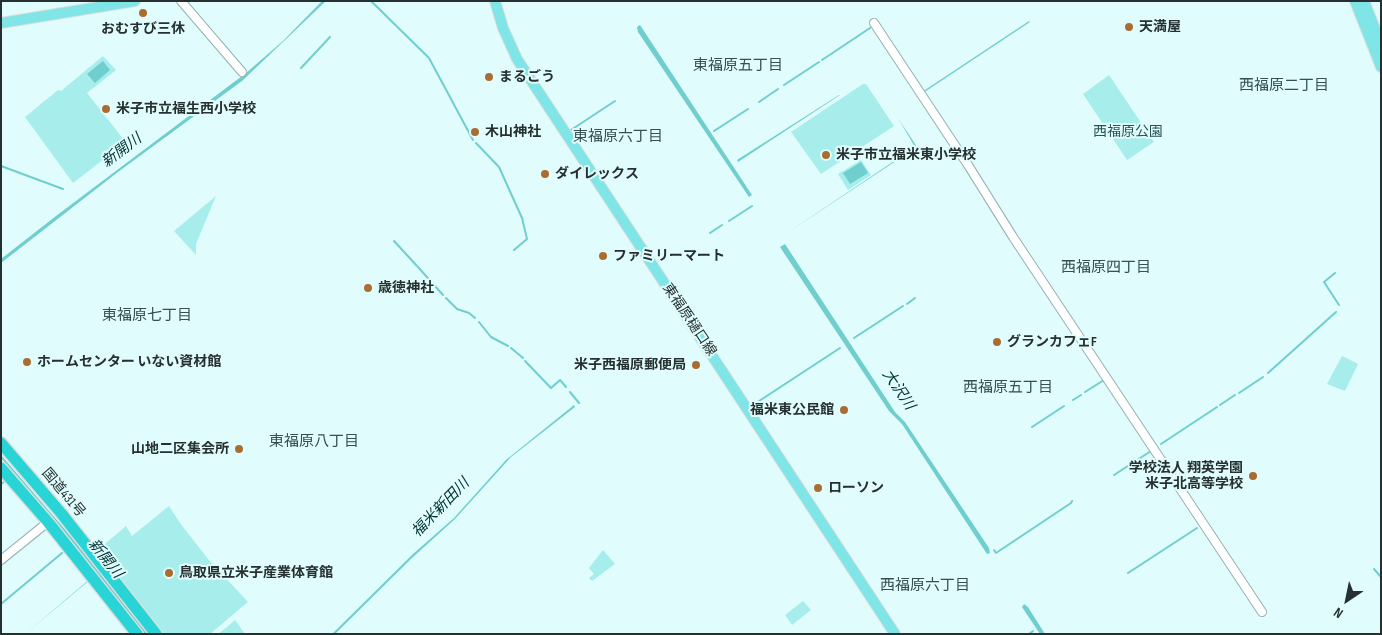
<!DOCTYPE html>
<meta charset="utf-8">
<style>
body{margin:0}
#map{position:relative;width:1382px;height:635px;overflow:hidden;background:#e0fcfc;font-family:"Sofia Sans Condensed",sans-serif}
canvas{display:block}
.frame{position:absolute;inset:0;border:2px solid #263030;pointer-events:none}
.north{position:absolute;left:1322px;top:575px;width:50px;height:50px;-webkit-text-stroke:4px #e0fcfc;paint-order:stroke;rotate:214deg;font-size:14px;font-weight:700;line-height:20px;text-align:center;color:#263030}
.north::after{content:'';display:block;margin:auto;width:18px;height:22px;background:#263030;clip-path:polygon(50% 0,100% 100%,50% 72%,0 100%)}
</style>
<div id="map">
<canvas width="1382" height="635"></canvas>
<div class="frame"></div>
<div class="north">N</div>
</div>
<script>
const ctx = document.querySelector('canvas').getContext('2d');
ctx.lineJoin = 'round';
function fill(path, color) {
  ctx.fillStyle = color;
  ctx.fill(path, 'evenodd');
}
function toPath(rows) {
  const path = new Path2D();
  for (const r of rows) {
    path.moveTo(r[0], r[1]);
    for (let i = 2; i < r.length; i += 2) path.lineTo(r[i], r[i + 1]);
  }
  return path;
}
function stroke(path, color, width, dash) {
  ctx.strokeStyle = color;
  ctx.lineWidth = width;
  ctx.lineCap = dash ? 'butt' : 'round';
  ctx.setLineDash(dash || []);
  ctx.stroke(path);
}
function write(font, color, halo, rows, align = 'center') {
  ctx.font = font + ' "Sofia Sans Condensed","Noto Sans JP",sans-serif';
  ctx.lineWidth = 4;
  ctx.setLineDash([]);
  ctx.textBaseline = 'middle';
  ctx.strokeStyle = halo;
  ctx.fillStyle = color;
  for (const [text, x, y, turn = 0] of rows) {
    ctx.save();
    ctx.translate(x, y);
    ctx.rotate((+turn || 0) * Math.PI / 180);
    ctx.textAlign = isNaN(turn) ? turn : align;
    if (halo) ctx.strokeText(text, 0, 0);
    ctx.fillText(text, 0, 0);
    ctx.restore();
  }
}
fill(toPath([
 [103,56,116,70,87,93,124,140,122,145,73,183,25,117,58,90,61,91],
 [1109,75,1154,142,1127,160,1083,94],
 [863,84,866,84,894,126,821,174,791,132],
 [861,160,871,175,848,190,838,174],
 [216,196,196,244,196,255,174,231],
 [1342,356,1358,364,1345,391,1327,384],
 [169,506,180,523,208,559,248,602,210,634,164,634,98,550,126,526,132,536],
 [603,550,615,564,592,581,589,578,594,574,589,568],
 [803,601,811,610,792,625,785,615],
 [235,620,245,634,218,634,227,627]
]), '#a7edec');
fill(toPath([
 [322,1,326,1,242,81,118,172,1,263,1,259,56,216,246,73,283,41],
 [1029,21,1030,22,923,93,922,92],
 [640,25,752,195,749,197,638,32,637,27],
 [103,61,110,70,95,83,87,74],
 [839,95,840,95,738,162,737,160],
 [898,118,917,147,787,233,915,147],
 [861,162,868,173,850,184,843,173],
 [785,244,895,412,905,422,989,548,990,553,987,554,902,424,889,411,780,247],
 [574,405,575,407,511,457,455,519,412,558,336,633,332,634,413,554,454,518,506,460],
 [1,455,74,540,148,634,145,634,97,574,25,634,97,573,69,538,1,458],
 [1024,604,1028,607,1045,634,1040,634,1022,607]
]), '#70cece');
stroke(toPath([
 [371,1,429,58,473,140],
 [822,60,870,28],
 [301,68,330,37],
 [784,85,819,62],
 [759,102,778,89],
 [571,130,615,101],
 [714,131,748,109],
 [476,143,499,167,522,218,527,239,514,250],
 [1,166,63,189],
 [729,221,752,206],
 [710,233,722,225],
 [394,241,417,266],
 [418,267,443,295],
 [1335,273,1324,282,1339,305],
 [446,298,457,309,469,313,475,318],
 [907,304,915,298],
 [479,322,491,337,508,346],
 [854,338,903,306],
 [511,348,523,358],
 [525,361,551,388,560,380,566,387],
 [1268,373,1336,312],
 [570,392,579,403],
 [1085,392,1104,380],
 [1239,393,1263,377],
 [1073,400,1081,395],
 [753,405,840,348],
 [1220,405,1235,395],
 [1032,427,1064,406],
 [1161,444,1217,407],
 [1114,475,1151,451],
 [1,484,4,482],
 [994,550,996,553,1071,503,1072,501],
 [1374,569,1381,577],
 [1128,573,1197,528],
 [1,604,62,553],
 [1029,634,1033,631]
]), '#70cece', 2);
const minor = toPath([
 [181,1,242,72],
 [874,23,968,165,1013,237,1262,612],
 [1,560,48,522]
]);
const major = toPath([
 [495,1,503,28,517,59,895,634],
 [1355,1,1381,67],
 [1364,1,1381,44],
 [1,23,135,1]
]);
const highway = toPath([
 [1,443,61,513,156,634],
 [1,468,48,522,137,634]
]);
stroke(minor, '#95b0af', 10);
stroke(major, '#dcdede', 12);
stroke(highway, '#dcdede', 14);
stroke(minor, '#fff', 8);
stroke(major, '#7fe5e6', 10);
stroke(highway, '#29d4d6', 11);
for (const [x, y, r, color] of [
 [143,13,5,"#aa6d31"],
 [1129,27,5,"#aa6d31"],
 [489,77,5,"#aa6d31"],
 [106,109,5,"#aa6d31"],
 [475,132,5,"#aa6d31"],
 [826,155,5,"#aa6d31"],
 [545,174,5,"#aa6d31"],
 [603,256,5,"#aa6d31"],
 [368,288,5,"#aa6d31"],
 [997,342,5,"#aa6d31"],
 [27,362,5,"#aa6d31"],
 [696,365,5,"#aa6d31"],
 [844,410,5,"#aa6d31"],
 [239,449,5,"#aa6d31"],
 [1253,476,5,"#aa6d31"],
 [818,488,5,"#aa6d31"],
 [169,573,5,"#aa6d31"]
]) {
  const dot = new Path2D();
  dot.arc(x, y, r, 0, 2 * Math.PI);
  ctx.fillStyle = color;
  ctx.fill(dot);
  stroke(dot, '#e0fcfc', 2);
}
write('bold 14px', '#263030', '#e0fcfc', [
 ["天満屋",1139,27],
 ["おむすび三休",143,29,"center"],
 ["まるごう",499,77],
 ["米子市立福生西小学校",116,109],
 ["木山神社",485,132],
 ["米子市立福米東小学校",836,155],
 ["ダイレックス",555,174],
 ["ファミリーマート",613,256],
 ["歳徳神社",378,288],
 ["グランカフェF",1007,342],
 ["ホームセンター いない資材館",37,362],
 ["米子西福原郵便局",686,365,"right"],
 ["福米東公民館",834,410,"right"],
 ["山地二区集会所",229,449,"right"],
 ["学校法人 翔英学園",1243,468,"right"],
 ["米子北高等学校",1243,484,"right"],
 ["ローソン",828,488],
 ["鳥取県立米子産業体育館",179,573]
], 'left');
write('14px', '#285353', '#e0fcfc', [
 ["西福原公園",1128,132]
]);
write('14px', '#263030', '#e0fcfc', [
 ["東福原樋口線",689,320,56],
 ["国道431号",63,493,50]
]);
write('15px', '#374f4f', '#e0fcfc', [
 ["東福原五丁目",738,66],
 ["西福原二丁目",1284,86],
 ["東福原六丁目",618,137],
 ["西福原四丁目",1106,268],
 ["東福原七丁目",147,316],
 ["西福原五丁目",1008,388],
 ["東福原八丁目",314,442],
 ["西福原六丁目",925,586]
]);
write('italic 15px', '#023232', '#e0fcfc', [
 ["新開川",122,151,-37],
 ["大沢川",898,390,56],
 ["福米新田川",441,508,-46],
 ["新開川",105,559,51]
]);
</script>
